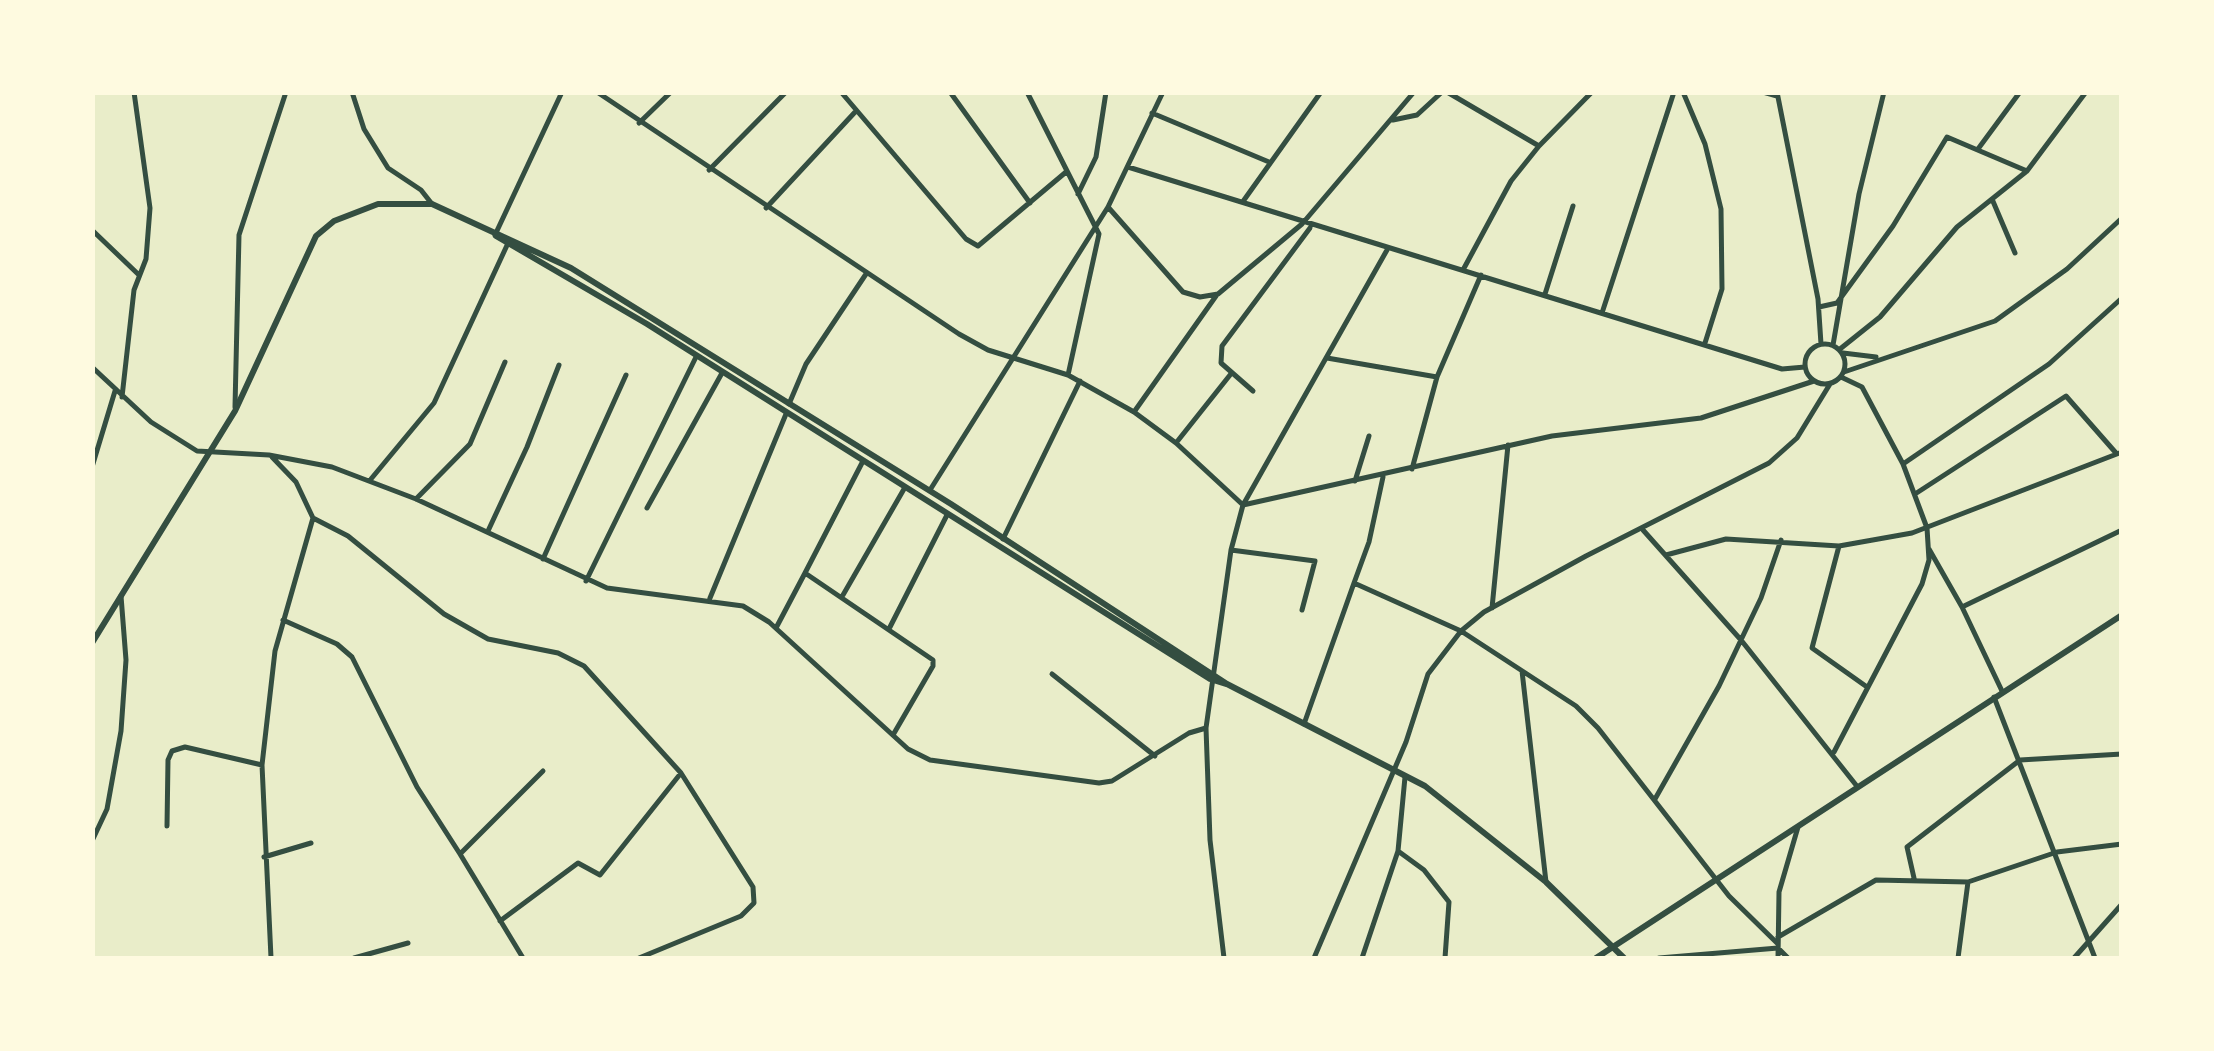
<!DOCTYPE html>
<style>
body{margin:0}
#map{position:relative;width:2214px;height:1051px;overflow:hidden;background:#e9edc9;font-family:Ubuntu,sans-serif}
canvas{display:block}
.frame{position:absolute;inset:0;border:95px solid #fefae0;pointer-events:none}
</style>
<div id="map">
<canvas width="2214" height="1051"></canvas>
<div class="frame"></div>
</div>
<script>
const ctx = document.querySelector('canvas').getContext('2d');
ctx.lineJoin = 'round';
function toPath(rows) {
  const path = new Path2D();
  for (const r of rows) {
    if (r.length === 3) {
      path.moveTo(r[0] + r[2], r[1]);
      path.arc(r[0], r[1], r[2], 0, 2 * Math.PI);
      continue;
    }
    path.moveTo(r[0], r[1]);
    for (let i = 2; i < r.length; i += 2) path.lineTo(r[i], r[i + 1]);
  }
  return path;
}
function stroke(path, color, width, dash) {
  ctx.strokeStyle = color;
  ctx.lineWidth = width;
  ctx.lineCap = dash ? 'butt' : 'round';
  ctx.setLineDash(dash || []);
  ctx.stroke(path);
}
stroke(toPath([
 [352,92,364,129,388,168,421,190,432,204],
 [597,92,959,334,988,350,1068,375,1134,412,1176,443,1243,505],
 [841,92,966,239,978,246,1066,172],
 [950,92,1030,203],
 [1027,92,1099,234,1068,375],
 [1447,92,1539,146],
 [1683,92,1705,144,1721,209,1722,289,1705,343],
 [1763,92,1777,96],
 [1777,92,1818,299,1821,344],
 [1152,113,1269,162],
 [1393,120,1417,115,1442,92],
 [639,123,671,92],
 [1978,149,2020,92],
 [1128,167,1782,369,1805,367],
 [709,170,786,92],
 [1078,194,1096,157,1106,92],
 [1992,199,2015,253],
 [1244,200,1321,92],
 [1108,207,1183,292,1200,297,1218,294,1302,224,1414,92],
 [766,208,856,111],
 [92,230,139,275],
 [495,235,562,92],
 [1463,270,1511,181,1539,146,1592,92],
 [1545,294,1573,206],
 [1819,307,1837,303,1893,226,1947,137,2027,171],
 [1602,313,1674,92],
 [1825,364,20],
 [1833,345,1859,194,1884,92],
 [1840,349,1880,317,1957,227,2027,171,2086,92],
 [1843,353,1876,357],
 [1327,358,1437,377],
 [92,367,151,422,197,451,269,455,332,467,416,499,607,588,743,606,769,622,908,749,930,760,1099,783,1112,781,1189,733,1206,728],
 [1844,372,1995,321,2067,269,2122,218],
 [1253,391,1221,363,1222,346,1310,228],
 [122,397,134,290,146,259,150,208,134,92],
 [789,404,806,364,866,274],
 [235,407,239,235,286,92],
 [1134,412,1216,296],
 [1176,443,1230,375],
 [863,461,805,573,933,660,933,666,893,735],
 [1903,464,2049,364,2122,298],
 [92,467,115,391],
 [1412,469,1437,377,1481,275],
 [1383,477,1369,542,1354,583,1461,631,1576,706,1598,728,1729,896,1778,944],
 [371,479,434,403,509,241],
 [1355,481,1369,436],
 [930,490,1108,207,1163,92],
 [1915,494,2066,396,2116,453],
 [416,499,470,444,505,362],
 [1243,505,1552,436,1701,418,1814,381],
 [647,508,722,373],
 [313,518,348,536,444,614,488,639,558,653,584,666,681,773,753,887,754,903,741,916,639,958],
 [1643,530,1741,640,1856,785],
 [488,531,527,447,559,365],
 [1003,539,1080,381],
 [1839,546,1812,648,1867,687],
 [1929,549,1962,607],
 [1231,550,1315,561,1302,610],
 [1666,555,1726,539,1839,546,1912,533,2122,452],
 [543,559,626,375],
 [586,581,696,357],
 [843,595,904,489],
 [710,598,786,414],
 [1492,608,1508,445],
 [283,620,337,644,352,657,417,787,460,854],
 [890,627,947,515],
 [776,628,805,573],
 [1522,671,1546,882],
 [1052,674,1155,756],
 [2002,691,1962,607,2122,530],
 [1994,697,2095,958],
 [1304,724,1354,583],
 [1834,752,1922,584,1929,560,1927,528,1903,464,1862,387,1841,377],
 [1655,799,1719,686,1761,598,1781,540],
 [167,826,168,760,172,751,185,747,262,765],
 [92,841,107,809,121,731,126,660,121,596],
 [1398,851,1424,870,1449,902,1445,958],
 [264,857,311,843],
 [1914,878,1907,847,2020,760,2122,754],
 [500,921,578,863,600,875,681,773],
 [1778,937,1876,880,1968,882,2057,852,2122,844],
 [271,958,262,765,275,651,313,518,296,482,272,457],
 [354,958,408,943],
 [523,958,460,854,543,771],
 [1224,958,1210,840,1206,728,1231,550,1243,505,1387,250],
 [1314,958,1406,742,1428,674,1461,631,1484,612,1586,556,1769,463,1797,438,1830,384],
 [1362,958,1398,851,1405,777],
 [1659,958,1778,948,1788,958],
 [1778,958,1779,892,1798,827],
 [1958,958,1968,882],
 [2074,958,2122,904]
]), '#344e41', 5);
stroke(toPath([
 [496,236,647,324,1210,679,1226,684],
 [92,643,235,411,316,236,334,221,378,204,432,204,571,268,951,504,1227,684,1425,786,1546,882,1624,958],
 [1596,958,2122,615]
]), '#344e41', 6);
</script>
